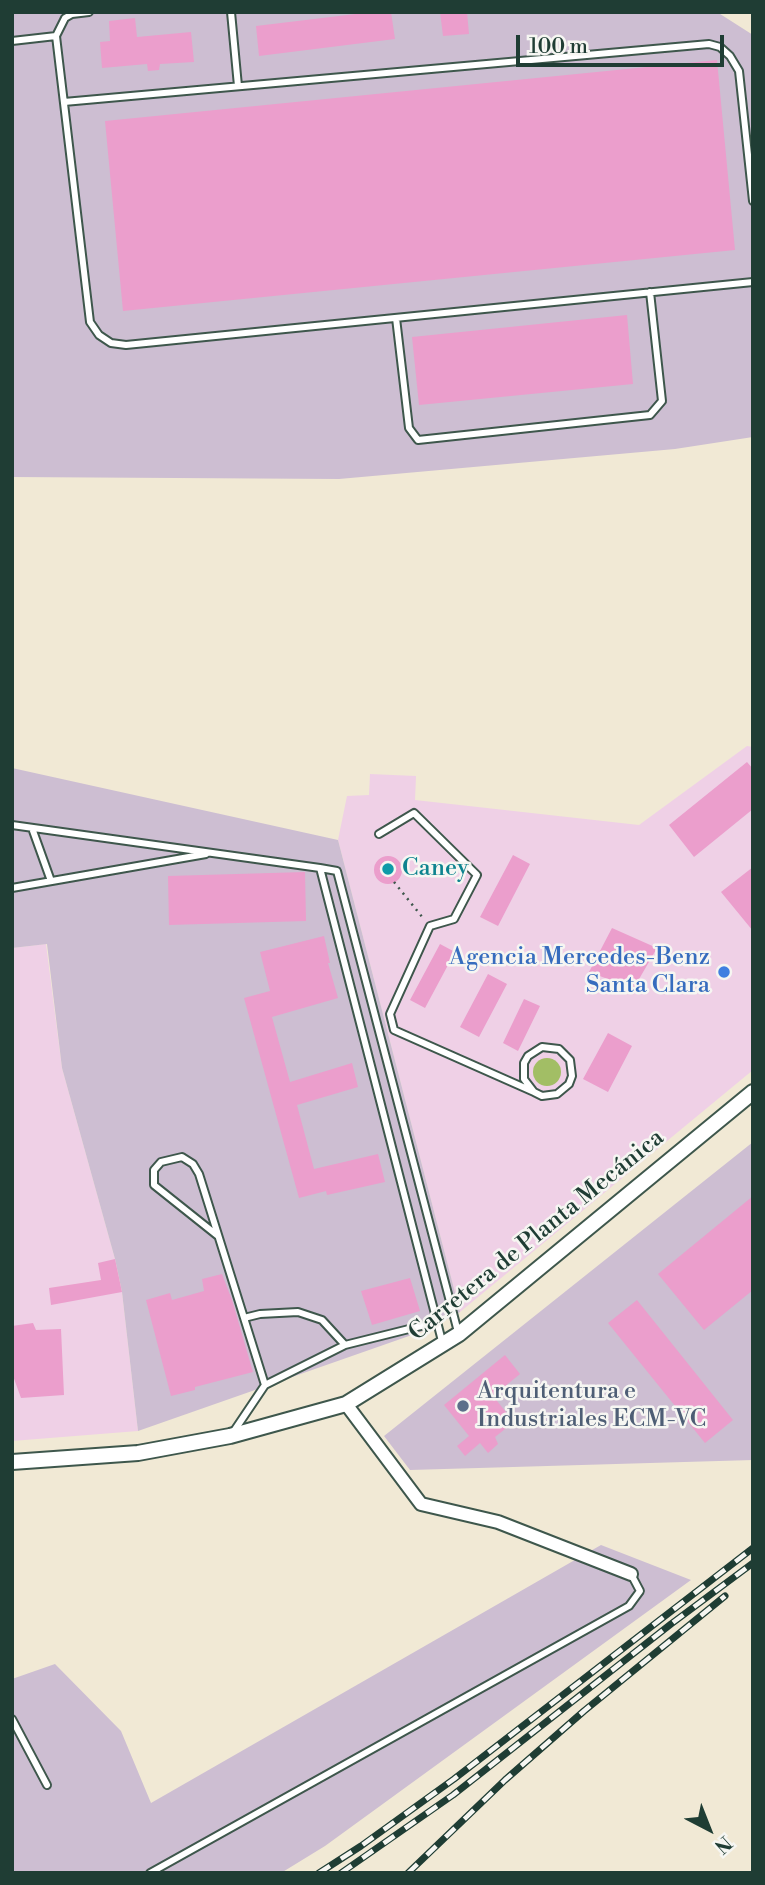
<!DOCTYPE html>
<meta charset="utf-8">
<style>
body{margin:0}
#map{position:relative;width:765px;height:1885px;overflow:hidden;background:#f1e9d5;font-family:"Libre Bodoni",serif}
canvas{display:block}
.frame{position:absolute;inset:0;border:14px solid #1f3d34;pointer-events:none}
.north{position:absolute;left:674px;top:1794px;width:70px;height:70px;-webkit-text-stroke:5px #f6f6f2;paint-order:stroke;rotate:138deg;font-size:19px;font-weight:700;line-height:28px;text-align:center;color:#1f3d34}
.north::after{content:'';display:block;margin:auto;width:24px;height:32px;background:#1f3d34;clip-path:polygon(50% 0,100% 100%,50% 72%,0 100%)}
.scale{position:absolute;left:516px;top:35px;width:208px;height:32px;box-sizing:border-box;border:4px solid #1f3d34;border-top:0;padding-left:9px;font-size:21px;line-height:24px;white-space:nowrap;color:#1f3d34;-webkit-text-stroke:5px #f6f6f2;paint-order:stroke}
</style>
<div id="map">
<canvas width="765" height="1885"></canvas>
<div class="frame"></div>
<div class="north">N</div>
<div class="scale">100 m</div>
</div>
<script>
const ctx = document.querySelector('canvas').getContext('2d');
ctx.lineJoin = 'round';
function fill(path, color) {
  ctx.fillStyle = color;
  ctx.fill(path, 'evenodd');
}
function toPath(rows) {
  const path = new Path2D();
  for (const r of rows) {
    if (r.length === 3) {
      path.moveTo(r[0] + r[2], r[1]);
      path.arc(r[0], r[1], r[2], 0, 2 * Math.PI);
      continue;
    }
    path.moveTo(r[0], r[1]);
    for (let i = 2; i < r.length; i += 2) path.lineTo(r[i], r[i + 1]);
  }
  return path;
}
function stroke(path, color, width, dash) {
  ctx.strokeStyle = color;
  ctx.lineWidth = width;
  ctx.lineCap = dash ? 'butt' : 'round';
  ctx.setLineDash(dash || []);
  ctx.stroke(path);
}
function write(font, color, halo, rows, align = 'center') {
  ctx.font = font + ' "Libre Bodoni",serif';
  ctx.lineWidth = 5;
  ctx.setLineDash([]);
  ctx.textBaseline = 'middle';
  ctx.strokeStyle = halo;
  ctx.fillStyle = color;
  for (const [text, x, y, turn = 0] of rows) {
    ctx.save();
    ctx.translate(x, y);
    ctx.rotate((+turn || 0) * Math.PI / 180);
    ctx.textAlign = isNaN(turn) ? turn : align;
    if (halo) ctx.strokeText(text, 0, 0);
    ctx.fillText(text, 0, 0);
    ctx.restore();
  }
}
fill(toPath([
 [747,746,753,747,753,1070,460,1312,338,840,347,796,369,795,370,774,416,776,415,800,639,825],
 [46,944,62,1068,115,1259,122,1292,138,1431,12,1441,12,948]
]), '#efd0e6');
fill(toPath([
 [12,12,717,12,753,35,753,437,675,449,339,479,12,477],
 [12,768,338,840,460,1312,429,1329,138,1431,122,1292,115,1259,62,1068,47,944,12,948],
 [753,1142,753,1460,410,1470,384,1436],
 [601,1545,691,1580,325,1846,281,1873,12,1873,12,1679,55,1664,121,1731,151,1803]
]), '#cdbed2');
fill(toPath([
 [547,1072,14]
]), '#a2be65');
fill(toPath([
 [372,12,391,12,395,39,259,56,256,26],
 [440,12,467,12,469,34,443,36],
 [135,18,137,37,191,32,194,62,160,64,159,70,148,71,147,64,102,68,100,42,110,41,109,21],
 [717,60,735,250,123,311,105,121],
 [627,315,633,384,419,405,412,337],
 [747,762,753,769,753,809,694,857,669,825],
 [513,855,530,864,498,926,480,917],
 [388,870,14],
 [753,867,753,931,721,892],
 [305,872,306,921,169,925,168,876],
 [612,928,657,948,631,993,612,983,613,981,589,972],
 [324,936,330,963,328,963,338,998,272,1017,290,1082,352,1063,358,1087,297,1105,314,1169,378,1154,385,1182,327,1195,326,1191,299,1198,244,998,270,991,260,952],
 [440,944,455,952,425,1008,410,1000],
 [488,974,507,984,479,1037,460,1027],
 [524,999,540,1006,518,1051,503,1043],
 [608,1033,632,1046,608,1092,583,1079],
 [753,1196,753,1290,704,1330,658,1274],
 [115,1259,122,1292,51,1305,49,1288,101,1280,98,1263],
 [222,1274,232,1300,253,1372,195,1387,195,1390,171,1396,146,1300,170,1293,172,1300,204,1291,202,1279],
 [410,1278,420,1311,372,1325,361,1291],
 [637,1300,733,1420,705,1443,608,1323],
 [33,1323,36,1330,61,1329,64,1395,21,1398,12,1373,12,1326],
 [505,1355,520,1374,493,1396,514,1422,495,1437,498,1444,488,1453,480,1443,465,1456,457,1446,469,1436,444,1405]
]), '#eb9ecc');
const service = toPath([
 [231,12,238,86],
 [56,36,65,18,72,14,89,12],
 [12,41,56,36,90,322,99,335,111,343,126,345,753,282],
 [64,102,709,44,720,47,730,56,739,71,753,201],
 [396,318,409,428,418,440,650,415,662,401,650,292],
 [12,825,320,868],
 [32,828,51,881],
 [379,834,414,813,477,875,454,919,430,926,390,1014,394,1030,534,1092,542,1096,557,1094,569,1084,572,1076,570,1060,559,1049,542,1047,528,1056,524,1063,524,1079,534,1092],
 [12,888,206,854],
 [218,1236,154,1185,154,1170,161,1162,182,1157,193,1164,199,1174,265,1385],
 [244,1318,260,1314,298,1312,322,1320,345,1345],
 [443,1345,320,868,337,871,458,1332],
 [232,1434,265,1385,345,1345,437,1322],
 [12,1719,47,1785],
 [150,1873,629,1606,640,1591,631,1574]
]);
const minor = toPath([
 [346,1404,421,1504,498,1522,631,1574]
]);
const tertiary = toPath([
 [12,1462,138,1453,230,1436,346,1404,459,1334,753,1092]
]);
stroke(service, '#3e574c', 10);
stroke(minor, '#3e574c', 16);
stroke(tertiary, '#3e574c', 18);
stroke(toPath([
 [394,882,423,918]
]), '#3e574c', 2.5, [2, 5]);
stroke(service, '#fff', 6);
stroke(minor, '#fff', 12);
stroke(tertiary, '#fff', 14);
const rail = toPath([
 [319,1873,361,1846,454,1779,753,1548],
 [341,1873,453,1795,671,1624,753,1563],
 [408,1873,505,1780,584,1711,725,1596]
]);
stroke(rail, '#1f3d34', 7);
stroke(rail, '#f6f6f2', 4.5, [13]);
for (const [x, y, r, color] of [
 [388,869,7,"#0f9aa8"],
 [724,972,7,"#3f7fe0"],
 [463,1406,7,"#5c6f8a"]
]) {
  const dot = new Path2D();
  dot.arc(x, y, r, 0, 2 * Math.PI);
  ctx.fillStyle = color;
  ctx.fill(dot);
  stroke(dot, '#f6f6f2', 2.5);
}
write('24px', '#0d838f', '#f6f6f2', [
 ["Caney",402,869]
], 'left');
write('24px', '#366cbe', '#f6f6f2', [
 ["Agencia Mercedes-Benz",710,958],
 ["Santa Clara",710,986]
], 'right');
write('24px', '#1f3d34', '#f6f6f2', [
 ["Carretera de Planta Mecánica",537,1236,-39]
]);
write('24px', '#4e5e75', '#f6f6f2', [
 ["Arquitentura e",477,1392],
 ["Industriales ECM-VC",477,1420]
], 'left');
</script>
